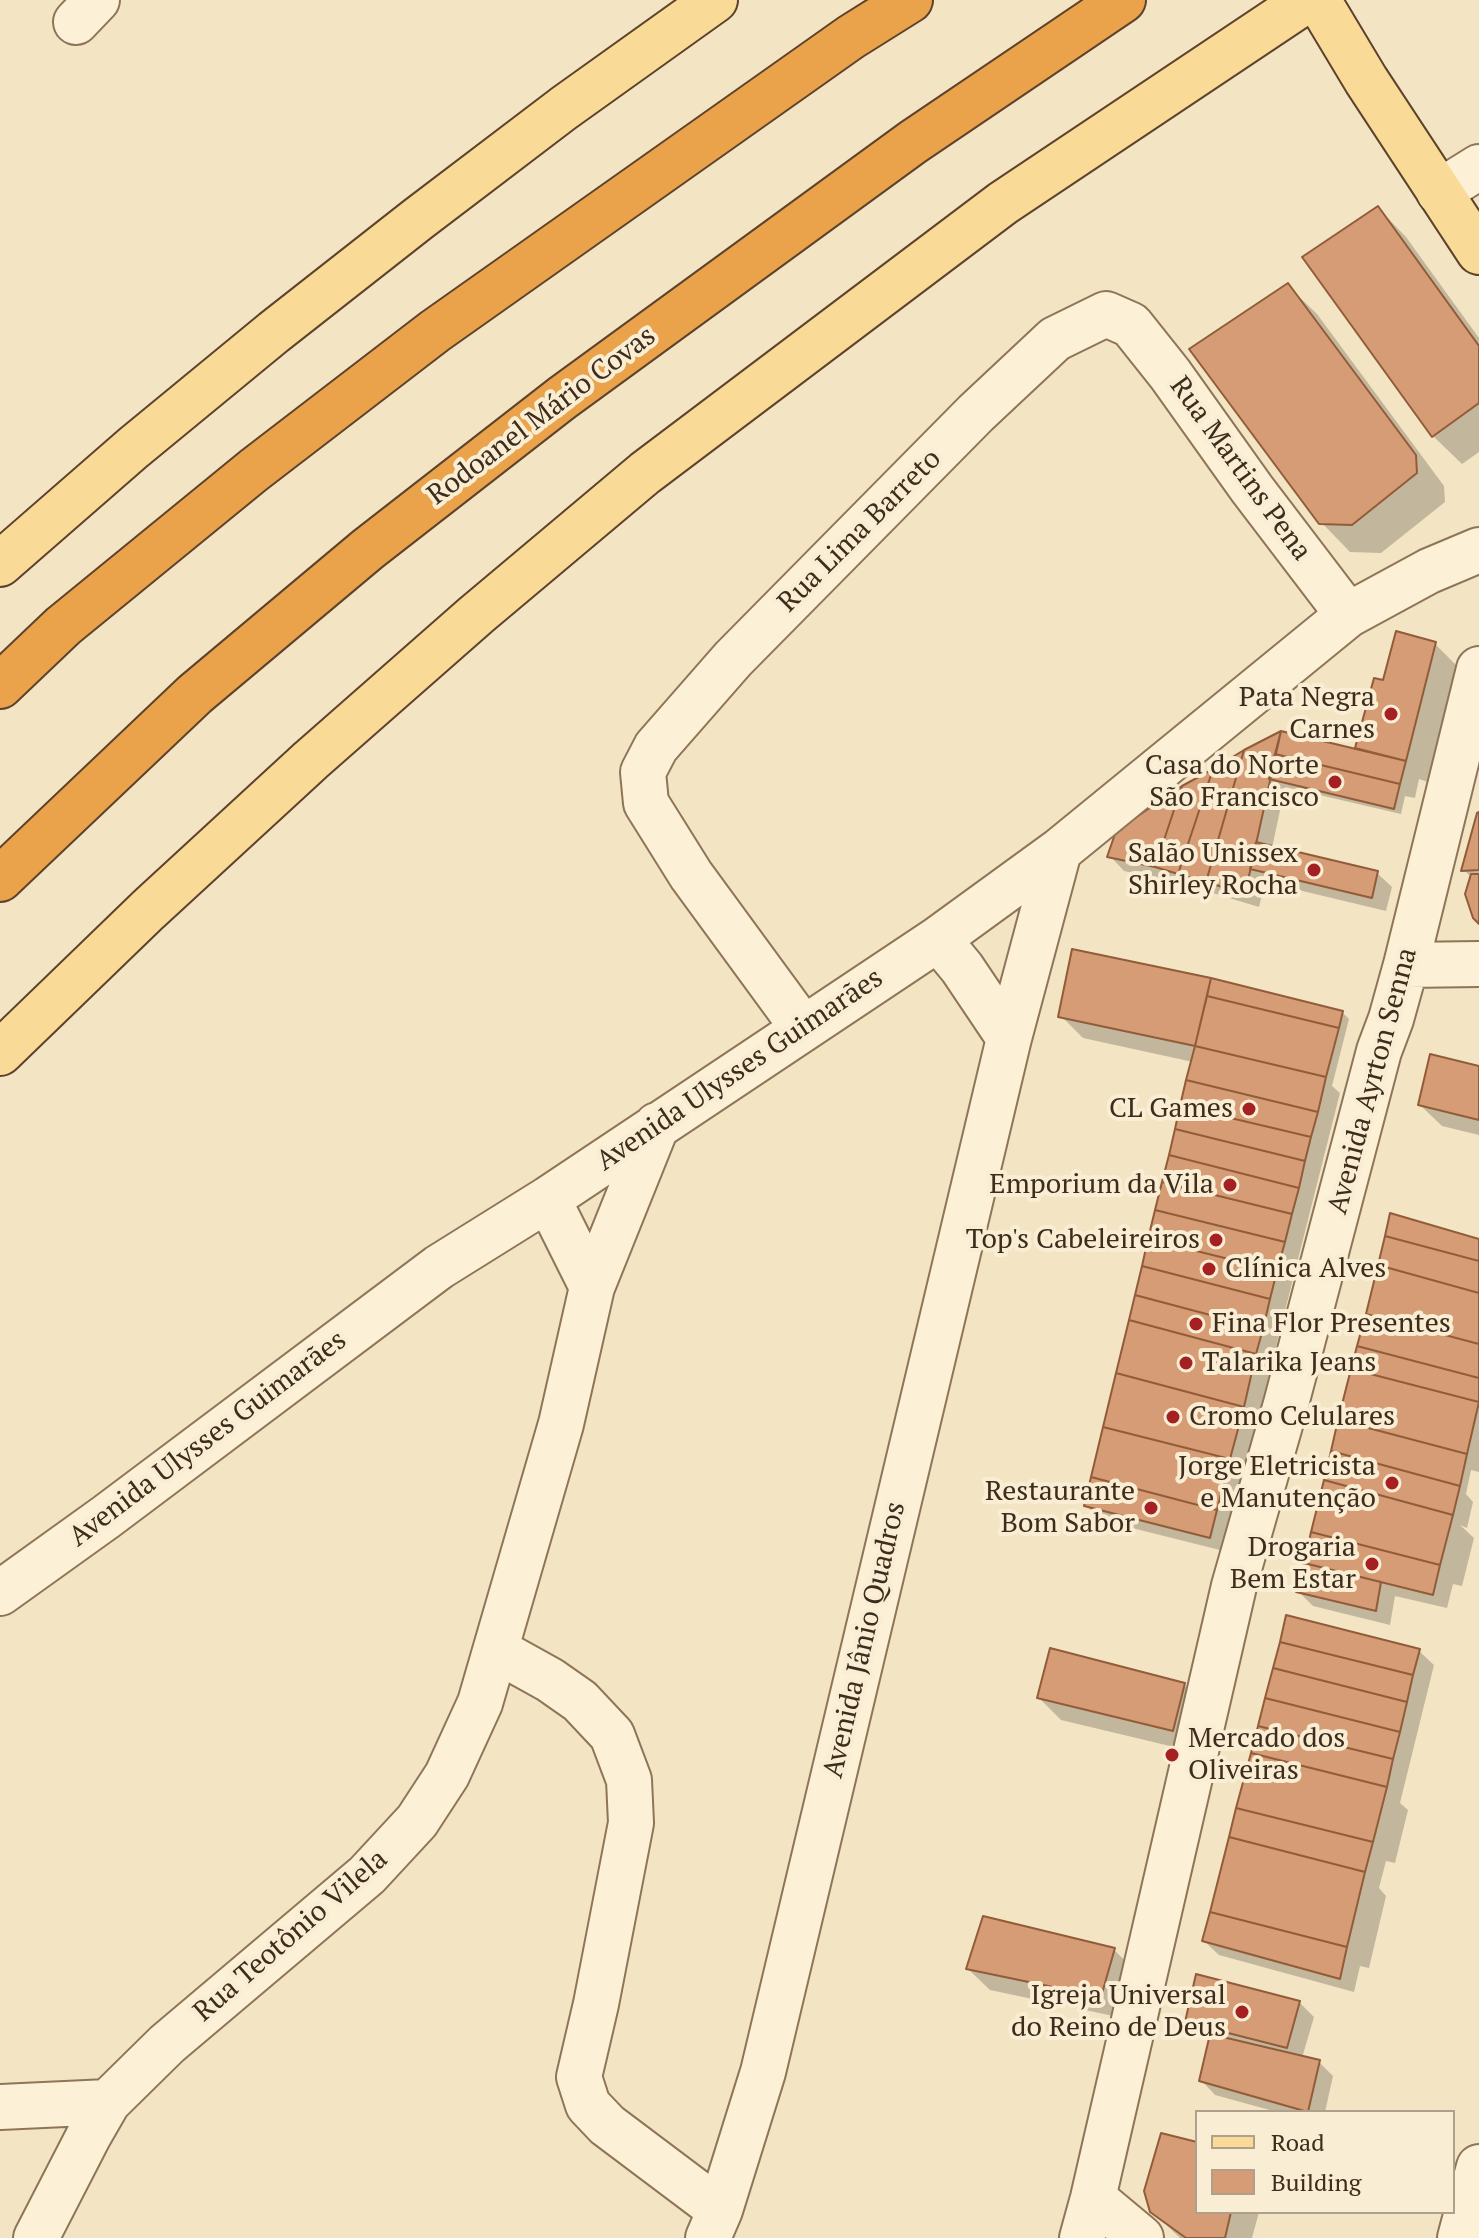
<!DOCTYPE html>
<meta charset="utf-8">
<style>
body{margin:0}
#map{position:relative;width:1479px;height:2238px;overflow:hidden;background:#f3e4c3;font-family:"PT Serif",serif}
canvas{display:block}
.legend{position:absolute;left:1195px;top:2110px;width:260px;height:104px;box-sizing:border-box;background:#f9eed3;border:2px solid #aea08a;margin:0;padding:10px 14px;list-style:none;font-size:24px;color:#3e2c1d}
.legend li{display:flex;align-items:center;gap:16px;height:40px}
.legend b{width:40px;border:2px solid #aea08a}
</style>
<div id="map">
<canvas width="1479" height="2238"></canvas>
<ul class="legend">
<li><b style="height:10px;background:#f9da97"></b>Road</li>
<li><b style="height:22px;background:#d59c75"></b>Building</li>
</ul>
</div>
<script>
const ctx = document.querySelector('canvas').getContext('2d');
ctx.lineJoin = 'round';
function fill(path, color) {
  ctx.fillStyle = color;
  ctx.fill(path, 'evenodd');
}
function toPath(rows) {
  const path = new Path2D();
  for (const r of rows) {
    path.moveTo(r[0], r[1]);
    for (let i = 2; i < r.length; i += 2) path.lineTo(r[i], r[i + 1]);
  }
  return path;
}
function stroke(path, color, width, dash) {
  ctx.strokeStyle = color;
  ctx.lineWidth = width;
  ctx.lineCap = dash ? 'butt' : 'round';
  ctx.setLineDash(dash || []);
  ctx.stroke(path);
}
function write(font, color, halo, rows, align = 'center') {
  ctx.font = font + ' "PT Serif",serif';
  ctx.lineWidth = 8;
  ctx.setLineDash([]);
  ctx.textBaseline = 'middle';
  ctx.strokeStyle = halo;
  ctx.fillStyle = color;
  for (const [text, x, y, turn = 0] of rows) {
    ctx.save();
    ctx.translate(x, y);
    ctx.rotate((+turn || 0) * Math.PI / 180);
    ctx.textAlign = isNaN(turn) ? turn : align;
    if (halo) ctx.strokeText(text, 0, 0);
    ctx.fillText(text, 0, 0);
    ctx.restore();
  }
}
fill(toPath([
 [1378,208,1406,237,1479,338,1479,452,1462,464,1433,436],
 [1288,286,1317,314,1444,486,1445,502,1381,553,1350,552,1321,522],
 [1435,644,1457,666,1428,782,1419,779,1415,798,1405,796,1401,814,1285,787,1272,848,1377,873,1392,887,1386,911,1265,882,1259,907,1193,887,1124,871,1110,856,1183,788,1361,752,1357,748,1385,683],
 [1479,814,1479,921,1472,878,1464,870],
 [1074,952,1211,980,1342,1012,1349,1019,1332,1086,1340,1093,1270,1370,1277,1377,1224,1551,1100,1520,1086,1505,1193,1062,1083,1038,1061,1016],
 [1479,1068,1479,1135,1442,1126,1420,1105],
 [1479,1241,1479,1472,1471,1470,1466,1494,1473,1502,1467,1528,1460,1525,1474,1538,1462,1586,1453,1584,1447,1608,1395,1596,1390,1625,1313,1606,1298,1591],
 [1419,1651,1434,1665,1400,1803,1408,1810,1395,1863,1386,1861,1379,1888,1386,1896,1369,1968,1360,1966,1354,1992,1219,1955,1204,1941],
 [1184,1685,1206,1707,1195,1752,1061,1720,1039,1698],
 [1114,1950,1136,1971,1123,2018,990,1990,968,1969],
 [1299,2002,1314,2017,1302,2058,1319,2062,1333,2076,1325,2112,1277,2112,1215,2095,1201,2080,1211,2039,1201,2036,1187,2022],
 [1197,2144,1197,2212,1259,2212,1252,2238,1180,2238,1152,2211]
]), '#0003');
const building = toPath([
 [1378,206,1479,346,1479,403,1432,437,1302,257,1378,206],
 [1288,283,1416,455,1417,473,1352,525,1319,524,1189,349,1288,283],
 [1396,631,1436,642,1406,761,1355,748,1374,678,1383,680,1396,631],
 [1281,731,1406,761,1400,784,1275,754,1281,731],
 [1281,731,1245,894,1206,882,1244,750,1281,731],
 [1244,750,1206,882,1178,874,1213,769,1244,750],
 [1275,754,1400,784,1394,809,1269,779,1275,754],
 [1213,769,1178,874,1155,867,1182,786,1213,769],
 [1182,786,1155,867,1107,857,1116,831,1182,786],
 [1479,812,1479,870,1461,871,1477,813,1479,812],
 [1256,842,1378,871,1372,898,1250,869,1256,842],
 [1471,874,1479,874,1479,924,1473,918,1465,894,1471,874],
 [1072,949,1211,978,1195,1046,1058,1017,1072,949],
 [1211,978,1343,1011,1339,1028,1207,996,1211,978],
 [1207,996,1339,1028,1326,1077,1195,1046,1207,996],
 [1195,1046,1326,1077,1318,1112,1186,1080,1195,1046],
 [1430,1054,1479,1066,1479,1120,1418,1105,1430,1054],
 [1186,1080,1318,1112,1311,1137,1180,1106,1186,1080],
 [1180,1106,1311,1137,1305,1161,1175,1129,1180,1106],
 [1175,1129,1305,1161,1299,1188,1169,1155,1175,1129],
 [1169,1155,1299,1188,1292,1214,1162,1182,1169,1155],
 [1162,1182,1292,1214,1285,1242,1155,1210,1162,1182],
 [1155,1210,1285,1242,1277,1271,1148,1239,1155,1210],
 [1390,1213,1479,1239,1479,1261,1385,1236,1390,1213],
 [1385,1236,1479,1261,1479,1293,1378,1265,1385,1236],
 [1148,1239,1277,1271,1270,1299,1142,1266,1148,1239],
 [1378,1265,1479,1293,1479,1344,1366,1314,1378,1265],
 [1142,1266,1270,1299,1263,1329,1135,1295,1142,1266],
 [1135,1295,1263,1329,1256,1354,1129,1320,1135,1295],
 [1366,1314,1479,1344,1479,1378,1357,1346,1366,1314],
 [1129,1320,1256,1354,1244,1407,1116,1373,1129,1320],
 [1357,1346,1479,1378,1479,1402,1351,1369,1357,1346],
 [1351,1369,1479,1402,1467,1454,1338,1420,1351,1369],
 [1116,1373,1244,1407,1230,1459,1103,1427,1116,1373],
 [1338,1420,1467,1454,1460,1486,1331,1451,1338,1420],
 [1103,1427,1230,1459,1217,1510,1091,1477,1103,1427],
 [1331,1451,1460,1486,1453,1515,1324,1480,1331,1451],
 [1091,1477,1217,1510,1210,1538,1084,1506,1091,1477],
 [1324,1480,1453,1515,1440,1565,1311,1532,1324,1480],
 [1311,1532,1440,1565,1433,1595,1304,1563,1311,1532],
 [1304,1563,1381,1582,1376,1611,1296,1592,1304,1563],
 [1286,1615,1420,1649,1413,1675,1280,1642,1286,1615],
 [1280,1642,1413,1675,1407,1702,1273,1668,1280,1642],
 [1050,1648,1185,1683,1173,1731,1037,1698,1050,1648],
 [1273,1668,1407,1702,1400,1732,1265,1698,1273,1668],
 [1265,1698,1400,1732,1393,1759,1258,1726,1265,1698],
 [1258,1726,1393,1759,1387,1787,1251,1753,1258,1726],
 [1251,1753,1387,1787,1373,1842,1236,1808,1251,1753],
 [1236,1808,1373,1842,1365,1872,1229,1837,1236,1808],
 [1229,1837,1365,1872,1347,1947,1210,1912,1229,1837],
 [1210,1912,1347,1947,1340,1979,1202,1941,1210,1912],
 [983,1916,1115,1948,1101,1997,966,1969,983,1916],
 [1196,1974,1300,2001,1287,2048,1185,2022,1196,1974],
 [1210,2034,1320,2060,1308,2112,1199,2081,1210,2034],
 [1161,2133,1197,2142,1197,2212,1231,2212,1225,2238,1186,2238,1150,2212,1144,2191,1161,2133]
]);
fill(building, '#d59c75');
stroke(building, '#915c3a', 2);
const minor = toPath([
 [76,22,97,0],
 [1439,192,1479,167],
 [938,939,962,968,1009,1038],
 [1406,965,1479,964],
 [803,1028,691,875,646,803,643,772,656,747,733,659,976,413,1055,339,1106,314,1131,325,1170,374,1252,489,1348,615],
 [548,1199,592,1287],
 [0,1593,106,1517,439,1267,548,1199,938,939,1059,851,1348,615,1429,571,1479,550],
 [496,1650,550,1680,580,1701,612,1735,629,1780,631,1823,596,2004,579,2077,588,2105,607,2125,720,2210],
 [0,2107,108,2102],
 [1093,2198,1141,2238],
 [36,2238,89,2135,108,2102,167,2044,367,1875,417,1821,447,1775,480,1703,561,1424,592,1287,657,1125],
 [708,2238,720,2210,763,2072,1009,1038,1059,851],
 [1082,2238,1093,2198,1234,1586,1286,1404,1379,1051,1391,1019,1406,965,1479,669],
 [1460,2238,1479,2167]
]);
const major = toPath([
 [1318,0,1366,80,1479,252],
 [0,564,133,448,274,332,418,219,564,108,715,0],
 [0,1053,148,910,311,760,476,615,645,473,1003,203,1307,0]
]);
const highway = toPath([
 [0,686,63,626,254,470,435,331,851,37,910,0],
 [0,879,195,694,368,549,562,398,913,142,1123,0]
]);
stroke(minor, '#8f7557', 48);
stroke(major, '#5d422c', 48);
stroke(highway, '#5d422c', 48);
stroke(minor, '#fcf1d7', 44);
stroke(major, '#f9da97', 44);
stroke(highway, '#eaa34b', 44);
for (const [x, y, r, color] of [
 [1391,714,8,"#a52023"],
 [1335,782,8,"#a52023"],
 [1314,870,8,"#a52023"],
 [1249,1109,8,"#a52023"],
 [1230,1185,8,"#a52023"],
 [1216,1240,8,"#a52023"],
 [1209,1269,8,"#a52023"],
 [1196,1324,8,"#a52023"],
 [1186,1363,8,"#a52023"],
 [1173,1417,8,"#a52023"],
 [1392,1483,8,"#a52023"],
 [1151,1508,8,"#a52023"],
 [1372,1564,8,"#a52023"],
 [1172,1755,8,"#a52023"],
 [1242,2012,8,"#a52023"]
]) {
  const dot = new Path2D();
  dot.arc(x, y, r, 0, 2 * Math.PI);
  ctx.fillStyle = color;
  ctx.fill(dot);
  stroke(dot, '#f9eed3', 3);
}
write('28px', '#3e2c1d', '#f9eed3', [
 ["Rodoanel Mário Covas",542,416,-37],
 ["Rua Martins Pena",1240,469,54],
 ["Rua Lima Barreto",860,531,-45],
 ["Avenida Ulysses Guimarães",740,1070,-34],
 ["Avenida Ayrton Senna",1373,1081,-75],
 ["Avenida Ulysses Guimarães",208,1439,-37],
 ["Avenida Jânio Quadros",865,1640,-77],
 ["Rua Teotônio Vilela",291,1936,-41]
]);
write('28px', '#3e2c1d', '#f9eed3', [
 ["Pata Negra",1375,698],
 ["Carnes",1375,730],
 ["Casa do Norte",1319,766],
 ["São Francisco",1319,798],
 ["Salão Unissex",1298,854],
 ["Shirley Rocha",1298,886],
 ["CL Games",1233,1109],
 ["Emporium da Vila",1214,1185],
 ["Top's Cabeleireiros",1200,1240],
 ["Clínica Alves",1225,1269,"left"],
 ["Fina Flor Presentes",1212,1324,"left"],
 ["Talarika Jeans",1202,1363,"left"],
 ["Cromo Celulares",1189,1417,"left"],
 ["Jorge Eletricista",1376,1467],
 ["e Manutenção",1376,1499],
 ["Restaurante",1135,1492],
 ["Bom Sabor",1135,1524],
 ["Drogaria",1356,1548],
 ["Bem Estar",1356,1580],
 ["Mercado dos",1188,1739,"left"],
 ["Oliveiras",1188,1771,"left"],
 ["Igreja Universal",1226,1996],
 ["do Reino de Deus",1226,2028]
], 'right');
</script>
